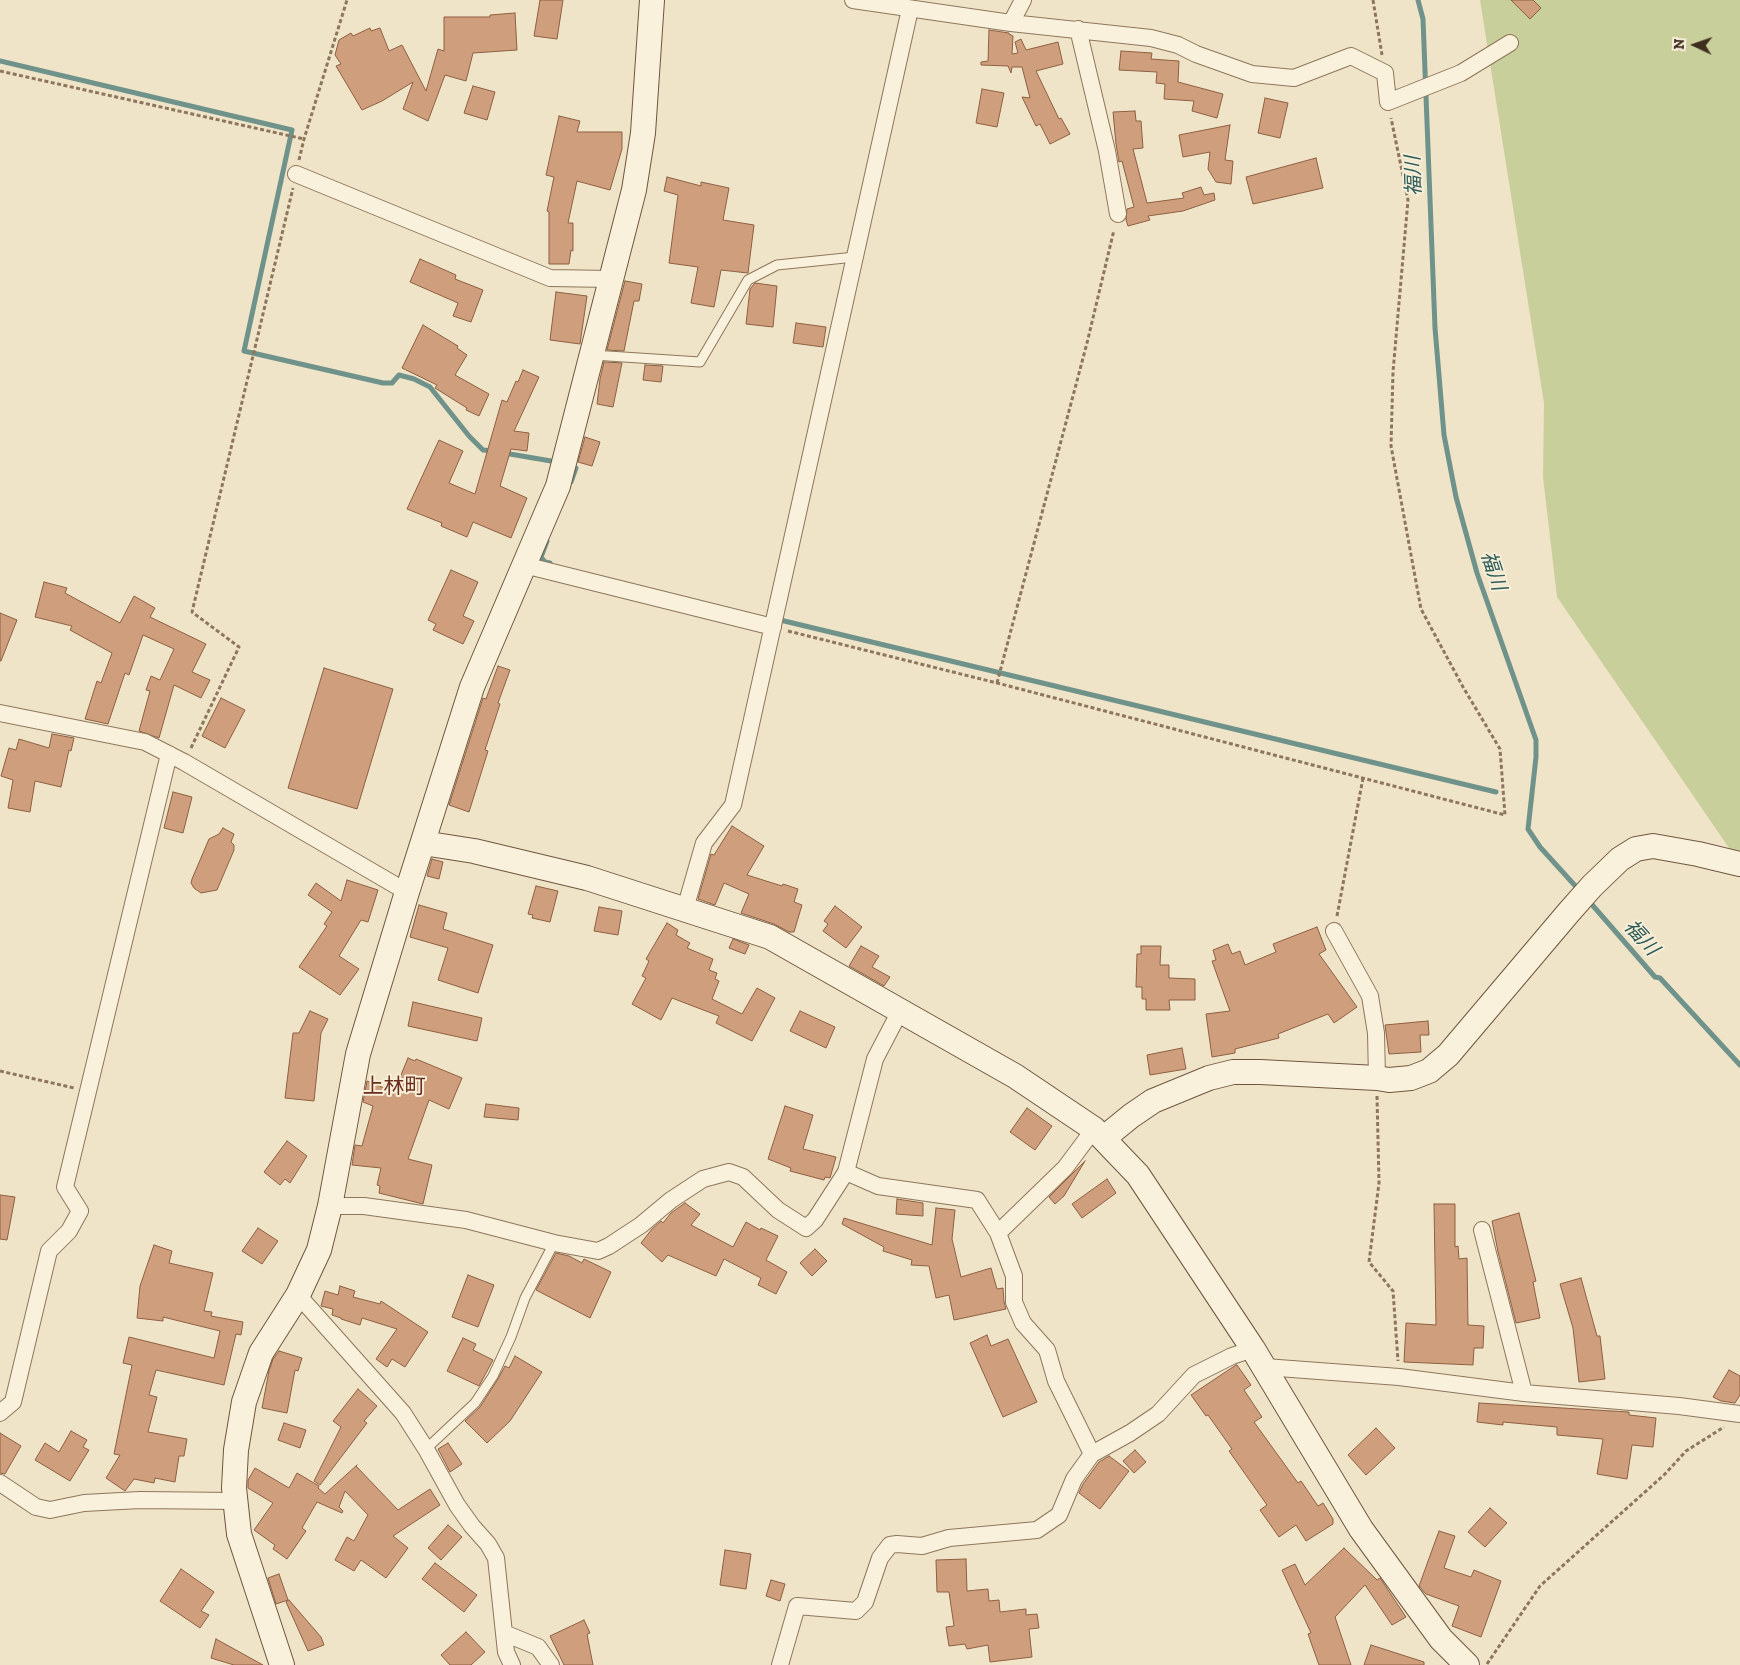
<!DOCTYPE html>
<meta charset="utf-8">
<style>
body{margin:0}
#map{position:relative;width:1740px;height:1665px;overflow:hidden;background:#f0e4c8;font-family:"Zilla Slab",serif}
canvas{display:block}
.north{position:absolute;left:1670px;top:20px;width:50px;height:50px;-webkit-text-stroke:4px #f7eed8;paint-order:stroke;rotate:273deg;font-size:14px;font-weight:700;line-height:20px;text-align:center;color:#3d2e20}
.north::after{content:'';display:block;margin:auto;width:18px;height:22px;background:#3d2e20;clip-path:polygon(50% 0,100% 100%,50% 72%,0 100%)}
</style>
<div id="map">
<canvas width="1740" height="1665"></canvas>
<div class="north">N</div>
</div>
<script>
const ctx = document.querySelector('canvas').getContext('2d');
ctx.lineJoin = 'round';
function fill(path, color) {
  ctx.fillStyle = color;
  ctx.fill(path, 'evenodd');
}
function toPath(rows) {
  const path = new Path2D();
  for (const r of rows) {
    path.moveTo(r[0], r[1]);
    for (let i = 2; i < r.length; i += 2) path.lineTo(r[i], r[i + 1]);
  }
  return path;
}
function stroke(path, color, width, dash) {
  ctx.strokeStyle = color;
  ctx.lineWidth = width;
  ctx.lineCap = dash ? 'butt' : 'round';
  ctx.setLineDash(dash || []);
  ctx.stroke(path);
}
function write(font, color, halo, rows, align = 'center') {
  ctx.font = font + ' "Zilla Slab","Noto Sans JP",serif';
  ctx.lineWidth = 4;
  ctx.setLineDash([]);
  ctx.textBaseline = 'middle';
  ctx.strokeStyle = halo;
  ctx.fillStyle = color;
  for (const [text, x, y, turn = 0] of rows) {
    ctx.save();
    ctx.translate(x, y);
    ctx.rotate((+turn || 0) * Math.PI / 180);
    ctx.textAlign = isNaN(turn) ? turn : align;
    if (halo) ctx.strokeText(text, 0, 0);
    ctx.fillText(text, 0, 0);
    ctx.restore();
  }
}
fill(toPath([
 [1480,0,1740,0,1740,864,1557,597,1543,477,1544,403]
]), '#c9cf9b');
stroke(toPath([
 [1418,0,1423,19,1435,328,1444,435,1456,497,1477,573,1536,740,1536,757,1528,829,1540,847,1579,890],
 [0,61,292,130,244,351,383,383,392,383,399,375,414,379,430,387,469,436,483,450,493,451],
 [504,453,557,462],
 [570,466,576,468,571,482],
 [547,541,541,557,545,562,550,563],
 [776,619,1496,792],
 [1588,900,1655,977,1660,978,1740,1065]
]), '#6f938a', 5);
const building = toPath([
 [540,0,563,0,557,39,534,36,540,0],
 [1511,0,1533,0,1541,8,1530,19,1511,0],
 [515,13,517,50,473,53,466,81,445,75,428,121,403,109,413,82,382,101,362,110,336,66,341,64,335,55,339,40,351,33,353,36,370,28,371,31,380,28,389,51,402,45,426,91,438,49,444,51,444,17,490,17,490,15,515,13],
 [989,30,1009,33,1009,34,1013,36,1012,54,1018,53,1015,42,1021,39,1026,50,1058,42,1063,64,1036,71,1059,119,1061,118,1070,134,1050,144,1040,124,1036,126,1022,97,1030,98,1022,67,1012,67,1011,73,1008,66,981,65,981,62,988,61,989,30],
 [1121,51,1152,53,1151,59,1179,61,1178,82,1223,94,1217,118,1192,111,1194,101,1164,99,1165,84,1156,83,1157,72,1119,70,1121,51],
 [473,86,495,92,487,120,464,113,473,86],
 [982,89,1004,93,997,127,976,123,982,89],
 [1265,98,1288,103,1280,138,1258,133,1265,98],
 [1135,111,1136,121,1141,121,1143,148,1133,149,1147,203,1184,198,1182,193,1201,187,1204,195,1214,193,1215,200,1183,211,1148,216,1150,220,1128,226,1126,220,1127,209,1134,207,1122,161,1119,162,1116,144,1113,112,1135,111],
 [559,116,580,121,577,132,622,132,622,149,610,190,577,181,568,223,573,223,573,251,571,250,569,264,549,264,549,212,547,211,554,177,546,175,559,116],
 [1230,125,1225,160,1233,161,1231,184,1216,182,1208,169,1210,152,1183,157,1179,135,1230,125],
 [1316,158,1323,188,1253,204,1246,177,1316,158],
 [667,177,701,186,701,182,729,188,723,220,754,225,748,273,721,270,714,307,691,303,698,267,669,263,678,195,664,191,667,177],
 [420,259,456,275,455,279,483,290,471,322,453,316,458,303,410,282,420,259],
 [625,281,642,284,639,301,634,301,624,351,607,350,625,281],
 [755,283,777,286,773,327,746,324,750,289,755,283],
 [556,292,587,296,580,344,550,340,556,292],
 [796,323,826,327,823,347,793,343,796,323],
 [423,325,458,346,457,348,467,355,455,375,489,394,479,416,466,410,467,408,435,388,437,385,402,368,423,325],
 [604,362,622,363,613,407,597,404,600,379,604,362],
 [645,365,663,366,661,382,643,380,645,365],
 [523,370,539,377,514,431,529,433,527,451,511,449,500,486,527,498,511,538,473,522,467,537,441,526,442,523,407,509,439,440,463,451,449,483,475,494,502,400,507,402,516,381,518,382,523,370],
 [585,437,600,442,592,466,578,462,585,437],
 [451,570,478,582,463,616,474,621,463,644,433,630,436,624,428,620,451,570],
 [44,582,67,588,65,593,120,623,134,596,155,608,150,617,206,644,192,672,210,680,201,698,174,685,159,738,139,731,150,691,146,690,151,676,160,680,174,649,143,635,129,675,125,673,108,724,85,719,97,681,101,683,112,653,70,630,72,626,35,617,44,582],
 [0,613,17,620,1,661,0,661,0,613],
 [498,666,510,670,498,703,500,704,485,750,488,751,469,812,449,805,483,698,486,699,498,666],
 [324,668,393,689,357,809,288,788,324,668],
 [221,698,245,710,225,748,202,736,221,698],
 [52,734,74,738,71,751,69,750,61,787,35,781,30,812,8,808,13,780,1,776,9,748,16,750,19,739,49,748,52,734],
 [173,792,192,797,183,833,164,828,173,792],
 [732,826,764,846,747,875,782,886,783,884,798,889,794,902,802,905,794,932,789,932,774,924,741,913,749,894,724,883,715,905,698,899,711,854,714,855,732,826],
 [223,828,234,834,231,842,234,845,234,850,217,890,201,893,194,888,191,883,192,879,209,839,219,834,223,828],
 [432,859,443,862,439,879,427,876,432,859],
 [347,880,378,890,368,922,361,920,339,956,359,969,340,995,299,967,327,926,324,924,332,912,308,895,316,883,341,901,347,880],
 [536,886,558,891,550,922,532,918,533,915,528,914,536,886],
 [419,905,447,913,443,929,493,945,478,993,438,980,448,948,410,937,419,905],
 [835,906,862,927,846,948,823,931,828,924,824,921,835,906],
 [599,907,622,911,618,935,594,931,599,907],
 [667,923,678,930,676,935,690,943,687,948,713,959,709,970,717,973,715,979,719,981,712,999,742,1014,757,988,775,998,752,1041,716,1023,719,1016,672,998,661,1020,632,1004,646,978,642,976,649,961,646,959,667,923],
 [1317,927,1326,950,1319,954,1357,1007,1334,1023,1328,1014,1278,1034,1279,1038,1235,1049,1235,1053,1212,1057,1206,1014,1230,1011,1212,961,1216,960,1213,950,1228,944,1232,954,1240,951,1245,965,1276,952,1273,944,1317,927],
 [733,939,749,945,745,954,729,948,733,939],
 [861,946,879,956,872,967,890,977,884,986,849,966,861,946],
 [1141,946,1161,946,1160,965,1169,965,1169,978,1195,979,1195,1000,1169,1000,1170,1010,1146,1010,1146,999,1142,999,1142,987,1136,987,1137,954,1141,954,1141,946],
 [413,1002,482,1018,477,1041,408,1026,413,1002],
 [310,1011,328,1019,321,1033,314,1101,285,1098,293,1033,299,1033,310,1011],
 [800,1011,835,1027,826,1048,790,1031,800,1011],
 [1428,1021,1429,1035,1420,1035,1421,1052,1389,1054,1385,1025,1428,1021],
 [1182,1048,1186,1069,1150,1075,1147,1055,1182,1048],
 [408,1058,415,1061,416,1059,462,1078,449,1109,429,1100,408,1159,432,1165,423,1204,379,1193,380,1186,377,1185,381,1168,352,1165,355,1145,362,1146,373,1106,363,1102,367,1081,394,1092,408,1058],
 [486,1104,519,1108,518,1120,484,1117,486,1104],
 [785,1106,813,1115,803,1149,836,1157,830,1178,825,1177,824,1180,790,1171,791,1168,768,1159,785,1106],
 [1027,1108,1052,1126,1035,1150,1010,1132,1027,1108],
 [287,1141,307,1156,290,1183,285,1179,280,1185,264,1172,287,1141],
 [1085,1161,1064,1196,1055,1204,1049,1197,1085,1161],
 [1107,1179,1116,1193,1082,1218,1072,1204,1107,1179],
 [0,1195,15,1197,7,1240,0,1239,0,1195],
 [897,1199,923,1203,923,1216,896,1214,897,1199],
 [685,1203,700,1214,691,1225,733,1247,746,1222,760,1230,761,1228,778,1236,766,1260,787,1272,776,1294,758,1285,761,1278,724,1259,716,1276,668,1255,662,1262,641,1243,652,1229,661,1221,663,1223,671,1213,685,1203],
 [1434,1204,1455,1204,1455,1247,1458,1246,1459,1259,1467,1258,1468,1325,1484,1326,1483,1348,1474,1348,1473,1365,1404,1362,1406,1323,1436,1325,1434,1204],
 [936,1208,955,1210,952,1239,961,1277,991,1268,997,1289,1003,1288,1004,1302,1006,1309,954,1320,949,1295,936,1298,929,1266,911,1265,912,1260,883,1251,884,1247,842,1224,844,1218,932,1245,936,1208],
 [1519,1213,1536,1281,1533,1282,1540,1318,1516,1323,1498,1252,1492,1221,1519,1213],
 [258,1228,278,1241,262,1264,242,1251,258,1228],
 [154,1245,172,1251,169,1263,213,1273,204,1311,212,1312,211,1316,243,1322,241,1335,236,1334,224,1385,156,1370,149,1395,157,1397,148,1432,187,1439,184,1456,179,1456,175,1482,155,1478,154,1483,134,1479,125,1491,106,1478,120,1455,114,1454,132,1365,123,1363,129,1337,214,1358,220,1331,163,1317,163,1321,137,1318,140,1286,154,1245],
 [815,1249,827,1261,812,1276,800,1263,815,1249],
 [556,1253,569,1256,582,1263,584,1259,611,1272,590,1318,536,1290,556,1253],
 [468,1275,494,1285,478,1327,452,1317,468,1275],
 [1581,1278,1597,1336,1600,1336,1605,1379,1579,1382,1573,1328,1560,1284,1581,1278],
 [340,1286,355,1291,353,1297,380,1304,381,1301,428,1332,405,1367,392,1359,387,1367,376,1359,397,1329,362,1318,360,1325,341,1319,341,1318,332,1315,333,1309,321,1306,325,1291,338,1295,340,1286],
 [987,1335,991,1346,1008,1339,1037,1402,1003,1417,970,1343,987,1335],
 [463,1338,476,1344,473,1350,493,1360,479,1386,447,1371,463,1338],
 [279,1351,302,1358,298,1371,295,1370,287,1413,262,1408,269,1371,273,1359,279,1351],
 [515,1356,542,1372,510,1421,487,1443,465,1421,480,1407,498,1379,505,1366,509,1368,515,1356],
 [1236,1365,1237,1365,1251,1385,1244,1390,1262,1417,1254,1422,1298,1483,1301,1481,1318,1506,1323,1503,1333,1519,1333,1524,1306,1541,1296,1525,1279,1537,1260,1510,1267,1505,1229,1451,1232,1449,1208,1415,1206,1416,1191,1395,1236,1365],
 [1729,1370,1740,1376,1740,1395,1735,1403,1721,1401,1713,1397,1729,1370],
 [358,1389,377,1406,364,1421,367,1423,320,1485,314,1481,341,1427,333,1421,358,1389],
 [1479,1403,1629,1412,1629,1415,1656,1418,1653,1447,1632,1445,1627,1479,1597,1474,1603,1439,1557,1435,1557,1427,1503,1422,1503,1425,1477,1422,1479,1403],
 [284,1423,306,1430,300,1448,278,1440,284,1423],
 [1376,1428,1395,1448,1366,1475,1348,1455,1376,1428],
 [71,1431,87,1440,83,1447,89,1450,70,1481,35,1460,45,1443,59,1452,71,1431],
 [0,1433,21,1446,5,1474,0,1473,0,1433],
 [448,1443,462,1464,450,1472,438,1449,448,1443],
 [1135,1450,1146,1462,1134,1473,1123,1461,1135,1450],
 [1109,1456,1129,1471,1100,1509,1079,1493,1083,1484,1099,1462,1109,1456],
 [357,1465,356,1466,398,1510,430,1489,440,1505,393,1536,408,1548,386,1578,361,1560,354,1571,335,1560,347,1537,354,1541,368,1515,345,1491,339,1507,343,1511,342,1513,317,1502,302,1528,306,1531,287,1559,273,1549,275,1545,254,1530,273,1503,248,1488,248,1480,255,1468,289,1488,297,1473,319,1486,318,1488,325,1494,357,1465],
 [1490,1508,1507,1523,1485,1547,1468,1532,1490,1508],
 [448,1525,462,1537,441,1560,428,1548,448,1525],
 [1439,1531,1455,1536,1444,1568,1471,1577,1474,1570,1501,1581,1481,1637,1452,1626,1459,1606,1426,1594,1419,1586,1439,1531],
 [1344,1548,1377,1580,1380,1578,1406,1617,1392,1625,1365,1585,1335,1617,1351,1665,1319,1665,1308,1634,1311,1633,1282,1570,1295,1564,1305,1585,1344,1548],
 [725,1550,751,1554,746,1589,720,1585,725,1550],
 [966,1559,967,1591,988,1589,989,1601,999,1600,1000,1612,1026,1609,1026,1615,1037,1614,1039,1628,1029,1629,1032,1657,990,1662,988,1645,967,1649,965,1644,949,1646,946,1627,954,1626,949,1592,937,1592,936,1560,966,1559],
 [435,1563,477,1595,464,1612,422,1579,435,1563],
 [181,1569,214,1592,201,1611,209,1615,200,1628,160,1601,181,1569],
 [279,1574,288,1600,276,1604,268,1578,279,1574],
 [771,1580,785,1584,780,1601,766,1596,771,1580],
 [289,1600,321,1637,324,1645,308,1651,286,1602,289,1600],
 [584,1620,590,1633,587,1634,593,1665,564,1665,550,1636,584,1620],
 [466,1632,485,1652,471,1665,450,1665,441,1655,466,1632],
 [216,1639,263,1665,234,1665,211,1658,216,1639],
 [1371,1645,1424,1662,1424,1665,1364,1665,1371,1645]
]);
fill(building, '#cf9f7d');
stroke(building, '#8d5f41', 1);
const lane = toPath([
 [593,355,700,362,748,280,777,265,855,257],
 [426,1449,475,1403,493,1376,511,1337,525,1298,554,1243]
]);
const street = toPath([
 [853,0,1011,23,1151,38,1178,45,1196,54,1252,74,1294,78,1351,56,1385,73,1388,102,1461,73,1510,43],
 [1011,23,1023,0],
 [1078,29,1107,151,1118,214],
 [296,174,550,278,611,279],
 [524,565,773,627],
 [0,713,145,742,184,762,407,892],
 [685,909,704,843,733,805,910,9],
 [1334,931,1370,996,1376,1033,1377,1078],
 [846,1172,878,1186,977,1200,998,1233,1014,1276,1014,1302,1023,1323,1047,1350,1056,1381,1092,1454],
 [330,1206,364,1206,466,1220,554,1243,598,1251,609,1246,641,1225,671,1200,703,1179,729,1172,743,1177,778,1210,806,1228,815,1220,846,1172,875,1059,900,1011],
 [1482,1230,1524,1393],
 [998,1233,1065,1168,1094,1129],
 [298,1295,403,1413,426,1449,457,1505,472,1526,488,1544,496,1558,506,1652,512,1665],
 [1265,1367,1399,1377,1524,1393,1679,1406,1740,1414],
 [0,1413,13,1402,49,1251,69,1231,80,1211,65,1187,169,754],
 [0,1483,36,1507,50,1510,84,1503,140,1500,235,1501],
 [504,1633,538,1647,551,1665],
 [780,1665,797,1606,856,1611,865,1602,880,1558,890,1545,897,1544,922,1546,949,1538,1037,1530,1059,1515,1074,1479,1092,1454,1130,1433,1158,1414,1194,1375,1232,1356,1253,1349]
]);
const secondary = toPath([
 [423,843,474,851,587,878,770,937,1015,1076,1094,1129,1138,1175,1253,1349,1361,1529,1441,1639,1467,1665],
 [1104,1138,1131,1116,1153,1101,1209,1078,1233,1072,1260,1072,1377,1078,1389,1080,1411,1078,1429,1071,1448,1055,1569,912,1592,886,1620,859,1636,849,1653,846,1698,854,1740,864],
 [282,1665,239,1534,234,1488,236,1450,244,1402,261,1353,298,1295,319,1250,330,1206,358,1054,407,892,472,687,558,486,634,190,643,133,652,0]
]);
stroke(lane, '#8d765c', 11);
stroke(street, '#8d765c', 18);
stroke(secondary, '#6f573f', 26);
stroke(toPath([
 [1373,0,1382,55],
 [0,71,304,139],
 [299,160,304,139,347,0],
 [788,631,997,683,1505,815,1500,749,1463,687,1421,609,1391,446,1393,372,1408,200,1391,118],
 [997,683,1087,343,1114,230],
 [191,748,239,647,192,612,293,188],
 [1337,916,1363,778],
 [0,1071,74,1088],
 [1377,1096,1379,1183,1369,1262,1393,1291,1398,1361],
 [1487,1664,1540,1586,1665,1474,1686,1451,1724,1427]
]), '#8d765c', 3, [4, 2.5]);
stroke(lane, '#faf1dc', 9);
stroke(street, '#faf1dc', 16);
stroke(secondary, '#faf1dc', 24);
write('italic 20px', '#2f5d5a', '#f7eed8', [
 ["福川",1414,176,-92],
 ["福川",1493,571,72],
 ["福川",1641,938,48]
]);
write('21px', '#6b2e1e', '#f7eed8', [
 ["上林町",394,1087]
]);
</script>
